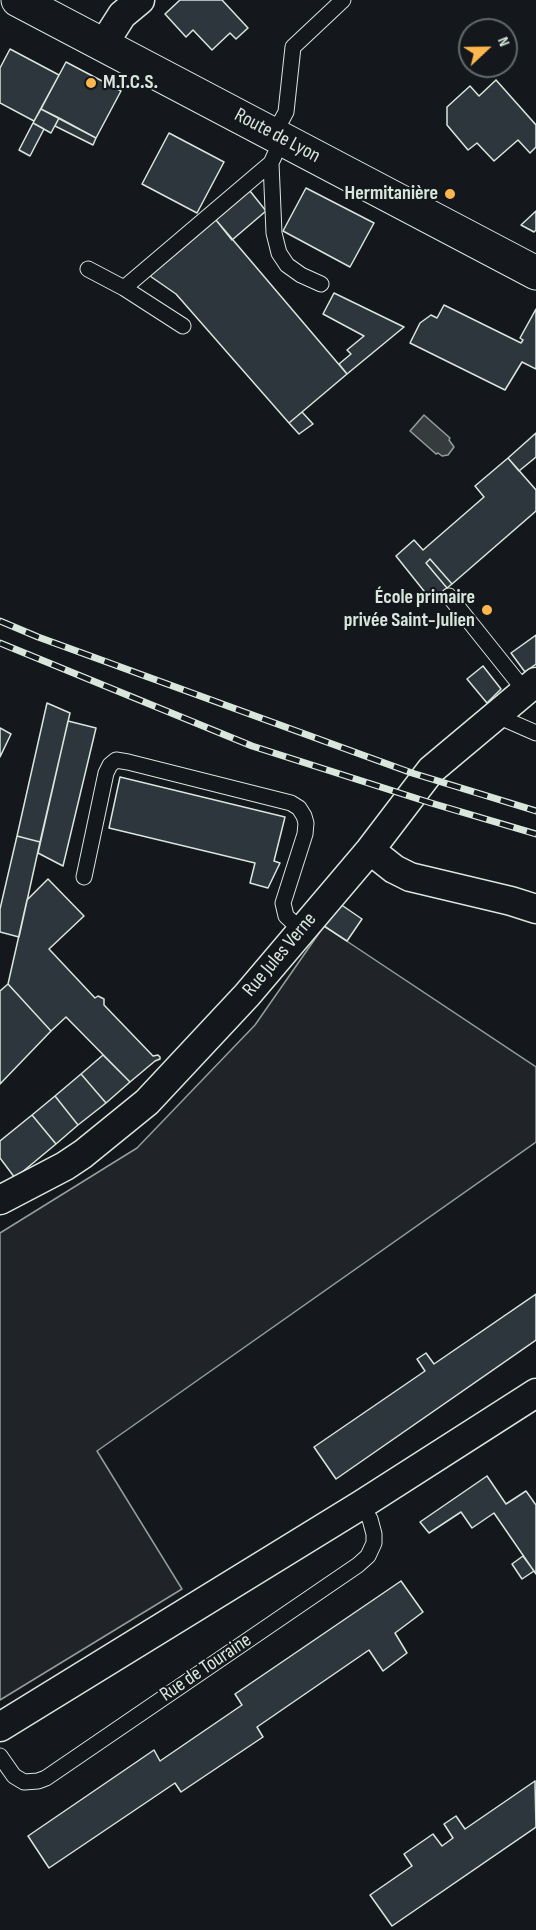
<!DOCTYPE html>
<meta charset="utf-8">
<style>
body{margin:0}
#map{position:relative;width:536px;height:1930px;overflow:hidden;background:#14181c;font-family:"Sofia Sans Condensed",sans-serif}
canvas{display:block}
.north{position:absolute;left:458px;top:18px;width:60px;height:60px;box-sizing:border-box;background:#14181c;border:2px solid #626a69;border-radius:50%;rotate:68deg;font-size:16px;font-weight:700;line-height:24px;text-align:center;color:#d8e6dc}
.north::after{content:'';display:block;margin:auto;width:21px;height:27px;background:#ffb74d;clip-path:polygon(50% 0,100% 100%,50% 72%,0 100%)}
</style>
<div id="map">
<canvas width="536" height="1930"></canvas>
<div class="north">N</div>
</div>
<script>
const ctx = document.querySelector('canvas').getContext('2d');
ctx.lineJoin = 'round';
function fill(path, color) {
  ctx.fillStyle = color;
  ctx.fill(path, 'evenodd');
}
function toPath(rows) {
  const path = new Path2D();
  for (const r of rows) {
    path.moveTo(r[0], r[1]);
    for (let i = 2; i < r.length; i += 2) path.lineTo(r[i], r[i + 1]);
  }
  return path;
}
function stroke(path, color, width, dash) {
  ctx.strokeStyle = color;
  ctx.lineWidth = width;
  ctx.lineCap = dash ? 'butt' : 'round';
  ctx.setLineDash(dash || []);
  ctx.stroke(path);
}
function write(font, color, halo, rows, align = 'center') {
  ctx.font = font + ' "Sofia Sans Condensed",sans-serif';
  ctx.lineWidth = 4.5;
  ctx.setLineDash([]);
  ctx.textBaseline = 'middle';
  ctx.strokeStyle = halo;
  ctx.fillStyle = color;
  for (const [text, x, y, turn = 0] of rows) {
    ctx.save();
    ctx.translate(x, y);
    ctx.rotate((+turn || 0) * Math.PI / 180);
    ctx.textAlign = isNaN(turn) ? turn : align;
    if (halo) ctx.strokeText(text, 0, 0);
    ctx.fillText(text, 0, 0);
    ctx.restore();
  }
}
const green = toPath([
 [324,926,536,1067,536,1142,97,1451,182,1589,0,1700,0,1233,137,1148,255,1025,324,926]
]);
fill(green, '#202428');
stroke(green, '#939e99', 1.5);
const water = toPath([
 [424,415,450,438,449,440,454,447,448,455,442,456,438,453,436,454,410,431,424,415]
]);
fill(water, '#363b3e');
stroke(water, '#939e99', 1.5);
const building = toPath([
 [180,0,222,0,248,28,236,39,230,33,212,50,193,30,186,37,165,14,180,0],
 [10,49,59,75,34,121,0,103,0,68,10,49],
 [66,62,121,91,96,138,41,109,66,62],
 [496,80,536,125,536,147,530,153,518,140,494,161,477,143,468,150,447,125,447,107,470,86,479,96,496,80],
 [41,109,59,118,51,133,33,123,41,109],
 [59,118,96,138,93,145,55,126,59,118],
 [33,123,44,129,30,156,19,150,33,123],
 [169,133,224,162,197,213,142,184,169,133],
 [306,188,374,223,350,267,283,231,306,188],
 [250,191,266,211,232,240,216,220,250,191],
 [536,211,536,230,534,232,521,225,536,211],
 [216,220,347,374,289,423,176,294,150,276,216,220],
 [334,293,404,327,347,374,339,364,351,354,347,350,364,336,323,314,334,293],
 [444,305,521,343,523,340,520,338,536,309,536,369,522,362,505,390,410,343,420,323,431,315,437,318,444,305],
 [302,412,313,424,299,434,289,423,302,412],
 [536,433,536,457,519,471,508,458,536,433],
 [508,458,536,490,536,511,452,584,430,559,426,563,447,588,432,601,396,556,414,540,423,550,484,497,475,486,508,458],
 [430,559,452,584,447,588,426,563,430,559],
 [536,635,536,664,525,672,511,653,536,635],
 [483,666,501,689,487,703,467,679,483,666],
 [47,703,70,713,40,842,17,836,47,703],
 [68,721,96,728,63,866,38,853,68,721],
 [0,728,11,734,0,757,0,728],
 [120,777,285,817,274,861,280,863,268,888,250,883,255,863,109,828,120,777],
 [17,836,40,842,19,937,0,932,0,909,17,836],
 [48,879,84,916,49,949,95,998,98,996,104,999,104,1005,153,1056,158,1055,160,1057,160,1059,155,1061,130,1082,66,1017,51,1031,8,984,27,900,48,879],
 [340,904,362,919,347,941,324,926,340,904],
 [8,984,51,1031,0,1084,0,991,8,984],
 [103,1055,130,1082,106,1103,81,1074,103,1055],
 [81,1074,106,1103,78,1125,55,1096,81,1074],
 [55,1096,78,1125,56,1144,32,1115,55,1096],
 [32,1115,56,1144,15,1178,0,1158,0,1141,32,1115],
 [536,1294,536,1340,336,1479,314,1447,425,1371,417,1359,426,1353,434,1364,536,1294],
 [487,1476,506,1504,526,1491,536,1505,536,1574,494,1513,472,1528,461,1512,429,1533,420,1522,487,1476],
 [523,1556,534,1571,522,1579,512,1564,523,1556],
 [401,1581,423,1612,395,1633,407,1653,383,1671,369,1650,257,1727,263,1737,181,1792,175,1783,49,1868,28,1836,154,1750,160,1761,242,1705,235,1694,401,1581],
 [535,1781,536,1827,392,1926,370,1895,412,1866,404,1854,433,1834,442,1846,453,1838,444,1824,456,1816,465,1829,535,1781]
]);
fill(building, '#2c363c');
stroke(building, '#d8e6dc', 1.5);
const lane = toPath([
 [274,134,286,112,293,47,343,0],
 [271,163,274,233,279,253,287,265,301,275,321,284],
 [88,269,124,288,271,163,282,139],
 [124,288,183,326],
 [449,596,525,691],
 [495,715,536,733],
 [84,877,106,773,110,765,116,760,128,762,291,803,299,808,304,816,306,823,305,834,283,903,286,916,301,930],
 [0,1756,14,1776,24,1782,38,1781,46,1778,358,1565,368,1556,374,1543,374,1534,370,1519,361,1505]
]);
const street = toPath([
 [103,45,122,15,140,0],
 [370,850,394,869,410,877,511,901,536,909],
 [0,1200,65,1166,83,1154,147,1102,247,995,370,850,431,770,536,682],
 [0,1727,361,1505,536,1393]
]);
const secondary = toPath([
 [18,0,536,273]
]);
stroke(lane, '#d8e6dc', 17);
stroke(street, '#d8e6dc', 31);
stroke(secondary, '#d8e6dc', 35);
stroke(lane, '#14181c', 15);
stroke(street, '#14181c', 28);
stroke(secondary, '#14181c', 33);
const rail = toPath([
 [0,621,38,637,412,773,536,811],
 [0,643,252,746,431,803,536,834]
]);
stroke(rail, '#d8e6dc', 7);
stroke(rail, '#14181c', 4.5, [14]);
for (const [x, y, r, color] of [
 [91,83,6,"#ffb74d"],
 [450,194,6,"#ffb74d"],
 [487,610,6,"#ffb74d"]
]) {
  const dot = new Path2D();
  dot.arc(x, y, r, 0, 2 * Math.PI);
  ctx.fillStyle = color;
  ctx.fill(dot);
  stroke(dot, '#14181c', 2);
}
write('bold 20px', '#d8e6dc', '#14181c', [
 ["M.T.C.S.",103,83,"left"],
 ["Hermitanière",438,194],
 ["École primaire",475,598],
 ["privée Saint-Julien",475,621]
], 'right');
write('20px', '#d8e6dc', '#14181c', [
 ["Route de Lyon",277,136,28],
 ["Rue Jules Verne",280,955,-50],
 ["Rue de Touraine",206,1668,-34]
]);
</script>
